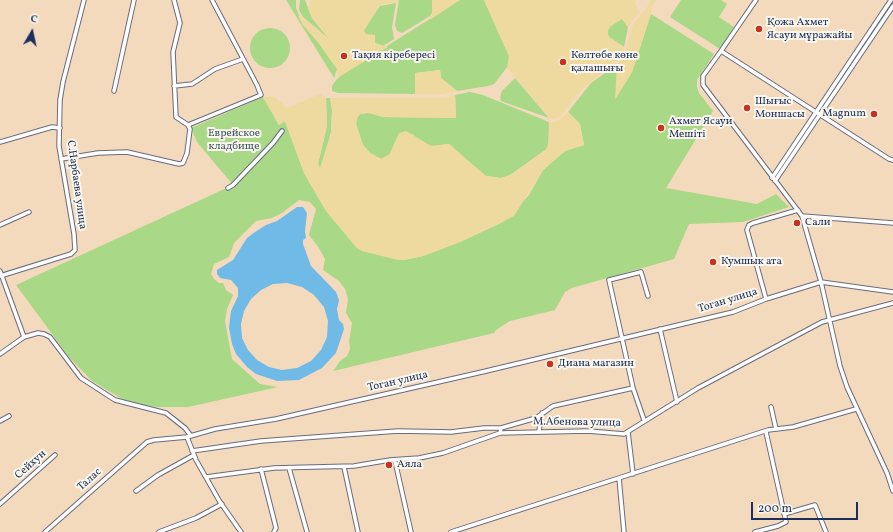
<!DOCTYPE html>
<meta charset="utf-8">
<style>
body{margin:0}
#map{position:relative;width:893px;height:532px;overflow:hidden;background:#f4dabd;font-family:Vollkorn,serif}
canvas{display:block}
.north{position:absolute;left:12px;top:12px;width:40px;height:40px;-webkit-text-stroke:3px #fbf7ec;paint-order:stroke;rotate:9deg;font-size:11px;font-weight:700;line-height:16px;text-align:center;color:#1b2f5e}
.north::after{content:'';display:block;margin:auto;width:14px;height:18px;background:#1b2f5e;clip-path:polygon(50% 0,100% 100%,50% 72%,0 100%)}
.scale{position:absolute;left:751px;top:502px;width:107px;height:18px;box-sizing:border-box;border:2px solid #1b2f5e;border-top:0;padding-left:5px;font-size:12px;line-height:14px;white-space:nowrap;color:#1b2f5e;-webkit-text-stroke:3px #fbf7ec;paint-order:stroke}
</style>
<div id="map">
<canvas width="893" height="532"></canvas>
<div class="north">С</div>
<div class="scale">200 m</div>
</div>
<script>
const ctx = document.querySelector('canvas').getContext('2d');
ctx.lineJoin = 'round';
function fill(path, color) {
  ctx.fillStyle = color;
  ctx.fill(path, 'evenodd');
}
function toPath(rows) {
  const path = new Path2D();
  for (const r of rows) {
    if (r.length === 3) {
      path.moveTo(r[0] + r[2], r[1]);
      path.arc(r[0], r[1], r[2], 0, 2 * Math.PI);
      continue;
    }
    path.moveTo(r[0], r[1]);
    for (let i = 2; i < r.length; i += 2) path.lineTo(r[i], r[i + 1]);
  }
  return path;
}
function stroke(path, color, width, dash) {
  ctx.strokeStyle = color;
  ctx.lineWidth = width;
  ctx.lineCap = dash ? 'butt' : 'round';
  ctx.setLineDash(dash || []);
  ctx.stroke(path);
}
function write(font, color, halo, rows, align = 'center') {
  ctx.font = font + ' Vollkorn,serif';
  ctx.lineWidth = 4;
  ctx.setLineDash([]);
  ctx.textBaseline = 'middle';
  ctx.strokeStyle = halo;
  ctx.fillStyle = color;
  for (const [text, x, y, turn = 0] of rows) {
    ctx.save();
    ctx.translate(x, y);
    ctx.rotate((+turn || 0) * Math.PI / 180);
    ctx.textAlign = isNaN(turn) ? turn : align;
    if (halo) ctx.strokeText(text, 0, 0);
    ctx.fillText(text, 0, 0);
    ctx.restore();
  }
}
fill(toPath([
 [286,0,296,0,296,8,303,25,318,42,337,69,334,78],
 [300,0,305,0,312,18,330,40,303,17,299,10],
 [399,0,432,0,432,13,430,16,402,33,397,31,395,25],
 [460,0,484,0,509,56,508,66,494,84,488,86,457,91,441,78,440,70,415,73,415,94,338,93,332,91,332,86,337,79,344,73],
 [681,0,721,0,727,4,719,17,734,27,720,49,670,17],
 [396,3,392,27,394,39,383,46,375,43,368,35,364,33,364,29,380,6],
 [651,14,714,54,697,80,697,87,699,93,713,111,666,188,757,204,776,194,789,207,743,222,689,224,674,259,572,288,565,292,555,310,510,321,496,330,494,333,333,371,340,361,347,356,350,349,349,341,352,323,346,313,348,299,345,289,339,281,323,270,325,259,319,248,309,235,316,209,310,202,299,200,282,213,272,218,256,221,234,243,229,257,214,264,211,274,214,279,219,283,223,283,226,290,233,295,227,309,225,321,232,359,260,384,278,387,188,407,157,407,129,403,92,381,69,357,16,285,233,185,197,142,191,128,263,97,279,125,285,121,304,173,326,211,357,248,362,251,404,260,423,256,460,242,503,222,529,195,543,170,565,151,584,145,580,124,568,112,591,83,619,63,616,98,632,72],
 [622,19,628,27,624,47,610,38,607,33,610,26],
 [270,48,20],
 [515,78,549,118,501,101,500,97,502,91],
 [470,92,483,95,549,122,548,148,510,175,501,178,486,176,479,171,449,144,431,146,423,143,412,134,397,138,390,154,381,159,370,153,363,145,356,124,357,118,360,114,369,113,383,117,456,118,455,95],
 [326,98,330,98,332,110,331,133,320,169,318,164,327,126]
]), '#a9d886');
fill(toPath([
 [311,0,399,0,399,2,383,4,378,7,364,31,366,34,375,35,375,43,388,47,339,77,337,75,337,69,318,42,303,25,298,16,303,17,328,38,312,18,308,8],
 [432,0,460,0,431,19,430,16,432,13],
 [484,0,636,0,635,3,639,12,628,27,622,19,608,28,608,36,624,47,620,58,580,91,560,117,552,119,549,118,507,68,509,56],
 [651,0,656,0,651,7,651,14,632,72,615,99,617,66,625,53,633,24,646,9],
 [440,70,441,78,457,91,443,94,415,94,415,73],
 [320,94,326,98,327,126,318,164,320,168,331,133,332,110,330,98,445,98,455,95,456,118,383,117,365,112,358,115,356,124,363,145,370,153,381,159,390,154,399,133,406,131,431,146,449,144,486,176,501,178,510,175,545,151,549,143,549,122,558,121,568,112,580,124,584,145,565,151,543,170,514,216,460,242,423,256,404,260,398,260,362,251,357,248,326,211,304,173,285,121,279,125,263,97,275,97,287,108]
]), '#eeda9e');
fill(toPath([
 [297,207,303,207,307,213,305,231,306,238,303,240,303,244,311,266,336,292,339,300,337,309,339,320,343,324,344,329,336,353,322,368,299,380,277,381,256,374,247,367,236,354,232,344,229,328,231,311,238,296,238,288,231,280,220,278,217,274,217,270,233,260,247,238,255,232,266,225,277,221],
 [287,283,302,287,314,295,324,307,328,321,327,337,321,350,311,361,297,368,282,370,269,367,257,360,248,350,242,338,241,324,244,311,251,299,261,290,273,284]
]), '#70bae8');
const street = toPath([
 [756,0,721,51,889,159,893,160],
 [721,51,703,76,703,85,802,216,821,282,840,366,847,387,887,473,893,491],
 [174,86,192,84,215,69,243,59],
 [114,91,134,0],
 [188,125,261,95,257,85,212,0],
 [0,142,52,127,60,128],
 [61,159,98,153,127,152,179,164,183,163,187,153,190,129,188,125,176,117,173,52,180,23,174,0],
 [772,178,891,0],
 [775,181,893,6],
 [228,188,233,185,273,143,282,131],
 [802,216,893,223],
 [0,225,29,212],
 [0,271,24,337,38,333,44,334,50,337,81,378,115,400,166,413,185,428,191,436],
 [0,276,71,254,75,250,74,234,59,146,60,100,63,82,84,0],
 [766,299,821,282,893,292],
 [660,329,677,402],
 [0,354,24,337],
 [771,407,776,429],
 [644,420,633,388,609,280,641,272,648,296],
 [0,421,9,416],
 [539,431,542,413],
 [628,432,633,474],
 [500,433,501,428,536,418,553,406,633,388],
 [187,437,196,460,220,502,241,532],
 [192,451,261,441,398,431,451,432,484,428,501,428],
 [395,461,411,532],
 [344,467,358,532],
 [289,468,307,532],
 [261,469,273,516,276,528,274,532],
 [206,477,274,468,354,466,390,460,419,458,443,453,500,433,588,431,624,434,698,388,822,322,893,303],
 [619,478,624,532],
 [136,491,158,475,194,455],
 [0,504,55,455],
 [784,514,815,505,826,532],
 [45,532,147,442,154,440,187,437,215,429,276,419,482,372,733,312,766,299,747,230,749,225,753,223,798,210],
 [159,532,196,518,222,504],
 [451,532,768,430,793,427,856,409],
 [755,532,778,526,786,522,766,432]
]);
stroke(street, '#676b7f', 5.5);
stroke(street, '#fff', 3.5);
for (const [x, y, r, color] of [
 [759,29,4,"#c8321e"],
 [344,56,4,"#c8321e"],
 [563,62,4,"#c8321e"],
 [747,108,4,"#c8321e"],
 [874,114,4,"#c8321e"],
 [661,128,4,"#c8321e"],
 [797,223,4,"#c8321e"],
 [713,262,4,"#c8321e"],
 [550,364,4,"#c8321e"],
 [389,465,4,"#c8321e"]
]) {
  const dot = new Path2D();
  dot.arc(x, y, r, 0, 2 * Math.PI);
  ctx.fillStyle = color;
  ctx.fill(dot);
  stroke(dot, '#fbf7ec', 1.5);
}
write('11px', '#1b2f5e', '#fbf7ec', [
 ["Қожа Ахмет",767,23],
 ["Ясауи мұражайы",767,36],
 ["Тақия кіребересі",352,56],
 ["Көлтөбе көне",571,56],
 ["қалашығы",571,69],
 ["Шығыс",755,102],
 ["Моншасы",755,115],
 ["Magnum",866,114,"right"],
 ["Ахмет Ясауи",669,122],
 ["Мешіті",669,135],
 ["Сали",805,223],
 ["Кумшык ата",721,262],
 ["Диана магазин",558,364],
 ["Аяла",397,465]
], 'left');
write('11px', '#3e5968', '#fbf7ec', [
 ["Еврейское",234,134],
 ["кладбище",234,147]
]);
write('11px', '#1b2f5e', '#fbf7ec', [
 ["С.Нарбаева улица",76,185,82],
 ["Тоган улица",728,301,-17],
 ["Тоган улица",398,382,-13],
 ["М.Абенова улица",577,423,1],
 ["Сейхун",31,465,-42],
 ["Талас",90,480,-42]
]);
</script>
